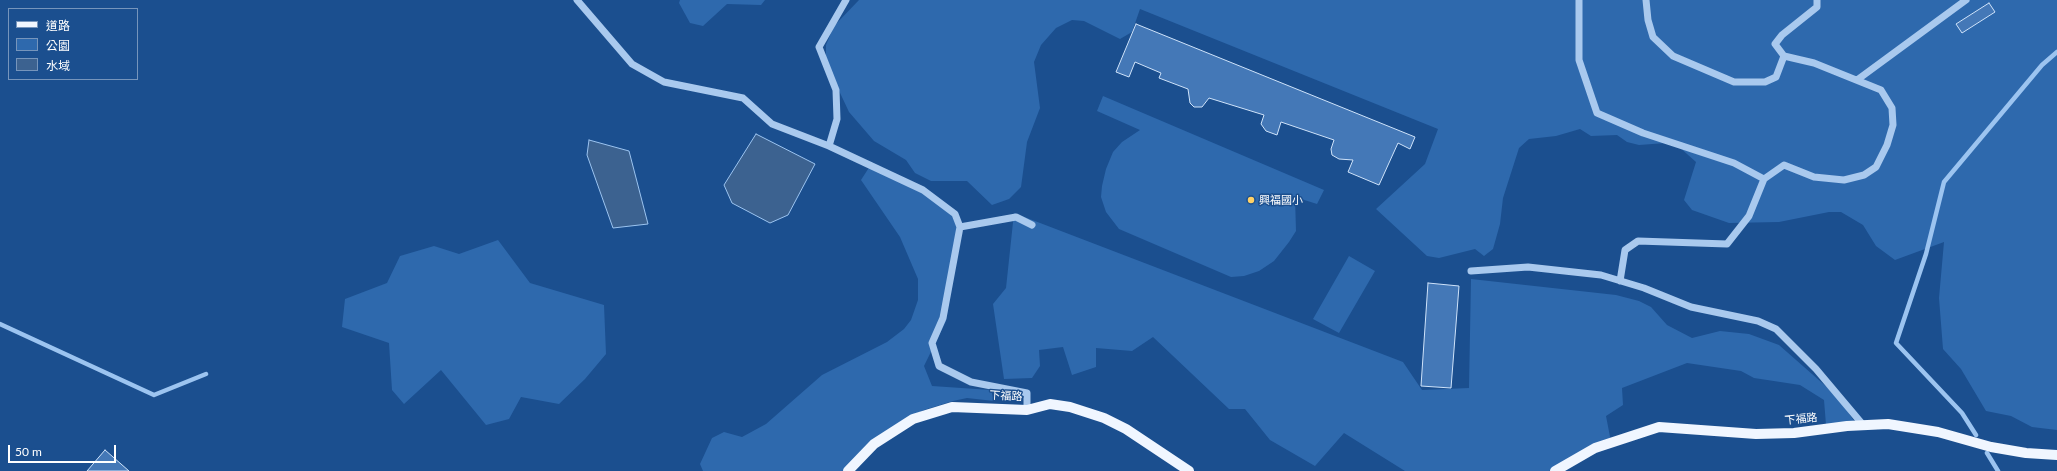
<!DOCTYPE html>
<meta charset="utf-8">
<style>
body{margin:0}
#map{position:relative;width:2057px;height:471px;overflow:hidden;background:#1b4f8f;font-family:Lato,"Noto Sans TC",sans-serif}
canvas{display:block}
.legend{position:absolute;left:8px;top:8px;width:130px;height:72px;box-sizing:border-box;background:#1b4f8f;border:1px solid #7695bc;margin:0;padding:5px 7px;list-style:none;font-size:12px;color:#fff}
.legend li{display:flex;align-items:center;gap:8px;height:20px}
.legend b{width:20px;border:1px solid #7695bc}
.scale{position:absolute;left:8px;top:445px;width:108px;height:18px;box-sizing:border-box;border:2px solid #fff;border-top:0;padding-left:5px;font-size:12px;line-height:14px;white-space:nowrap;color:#fff;-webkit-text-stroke:3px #1b4f8f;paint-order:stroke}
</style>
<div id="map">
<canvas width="2057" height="471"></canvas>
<ul class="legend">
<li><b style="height:5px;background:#f0f6ff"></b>道路</li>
<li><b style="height:11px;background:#2e69ad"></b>公園</li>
<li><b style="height:11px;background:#3c6290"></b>水域</li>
</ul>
<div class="scale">50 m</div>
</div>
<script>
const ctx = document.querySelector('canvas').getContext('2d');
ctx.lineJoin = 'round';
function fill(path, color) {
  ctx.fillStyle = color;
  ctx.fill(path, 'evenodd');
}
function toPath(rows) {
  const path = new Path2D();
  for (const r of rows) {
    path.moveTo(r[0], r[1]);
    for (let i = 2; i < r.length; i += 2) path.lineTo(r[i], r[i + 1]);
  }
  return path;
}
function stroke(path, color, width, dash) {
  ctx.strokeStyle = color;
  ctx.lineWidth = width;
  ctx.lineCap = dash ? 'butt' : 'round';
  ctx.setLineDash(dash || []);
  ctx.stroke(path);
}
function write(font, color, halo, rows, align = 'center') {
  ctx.font = font + ' Lato,"Noto Sans TC",sans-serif';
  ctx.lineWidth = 3;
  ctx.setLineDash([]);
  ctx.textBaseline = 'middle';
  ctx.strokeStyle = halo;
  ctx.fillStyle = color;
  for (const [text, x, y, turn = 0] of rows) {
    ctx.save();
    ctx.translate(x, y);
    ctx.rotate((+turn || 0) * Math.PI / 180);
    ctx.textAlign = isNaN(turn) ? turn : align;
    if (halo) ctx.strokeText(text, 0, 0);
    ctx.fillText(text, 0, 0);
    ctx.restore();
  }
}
fill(toPath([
 [680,0,765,0,761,5,727,4,703,26,690,23,679,3],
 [859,0,2057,0,2057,430,2032,427,2011,416,1986,411,1961,369,1943,349,1939,298,1944,242,1895,260,1876,246,1863,225,1841,212,1829,212,1779,222,1729,223,1692,210,1684,200,1696,162,1678,146,1666,143,1639,145,1627,142,1617,135,1591,136,1580,129,1556,136,1529,139,1519,148,1503,198,1500,224,1493,249,1484,256,1475,249,1439,258,1427,256,1376,209,1425,164,1438,129,1140,9,1132,32,1120,39,1084,21,1072,20,1056,28,1041,45,1034,62,1040,108,1027,142,1021,187,1009,199,992,205,967,181,931,181,915,173,906,160,874,141,849,112,826,63,826,45,834,26],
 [1103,96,1324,190,1317,204,1295,197,1296,231,1289,242,1274,261,1259,271,1244,276,1231,277,1119,229,1106,212,1101,197,1102,186,1106,169,1113,152,1122,142,1140,130,1097,111],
 [870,166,954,209,960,225,946,321,924,366,932,386,991,390,994,401,967,398,953,401,924,410,910,417,851,471,703,471,700,464,712,438,724,432,742,437,766,424,822,375,887,342,904,329,911,320,918,300,918,279,900,237,861,180],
 [1014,213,1403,362,1422,390,1469,388,1471,279,1616,295,1639,301,1651,307,1667,325,1692,338,1720,331,1749,334,1779,345,1837,396,1854,421,1826,425,1824,400,1800,385,1754,378,1741,371,1687,363,1622,388,1623,405,1606,416,1612,447,1549,471,1405,471,1344,433,1315,466,1270,440,1245,409,1229,409,1153,337,1132,351,1096,348,1096,367,1072,375,1063,347,1039,350,1040,366,1032,378,1004,379,993,304,1006,288],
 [498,240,530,283,604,305,606,354,585,379,559,404,521,397,509,419,486,425,441,370,404,404,392,390,389,343,342,327,345,299,387,283,400,256,434,246,459,254],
 [1349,256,1375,271,1339,333,1313,319]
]), '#2e69ad');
const water = toPath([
 [756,134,815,164,788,215,770,223,732,203,724,185,756,134],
 [589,140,629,151,648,224,613,228,587,155,589,140]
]);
fill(water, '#3c6290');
stroke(water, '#9cc4f0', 1);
stroke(toPath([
 [0,324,154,395,206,374],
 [1976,435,1962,413,1896,343,1926,254,1944,182,2042,65,2057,52],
 [1987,453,1998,471]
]), '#9cc4f0', 4.5);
const building = toPath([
 [1989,3,1995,12,1962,33,1956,24,1989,3],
 [1136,24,1415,137,1410,149,1398,143,1379,185,1348,172,1353,160,1339,159,1332,155,1331,149,1334,140,1281,122,1277,135,1266,131,1261,124,1264,115,1209,98,1202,107,1194,107,1190,103,1188,89,1159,78,1161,73,1135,62,1129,77,1116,72,1136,24],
 [1428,283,1459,286,1451,388,1421,386,1428,283],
 [105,450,129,471,87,471,105,450]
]);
fill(building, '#4478b7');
stroke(building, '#cfe3fa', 1);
stroke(toPath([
 [577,0,632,64,664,82,743,98,772,124,829,146,923,190,955,214,960,227,943,318,932,343,939,366,971,382,1027,393,1027,410],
 [1579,0,1579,60,1597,113,1643,133,1734,163,1764,179],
 [1646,0,1648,20,1653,37,1673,56,1734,82,1765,82,1776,77,1784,56],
 [1857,80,1966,0],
 [829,146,837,119,836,90,819,47,846,0],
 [960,227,1016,217,1032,225],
 [1471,271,1528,267,1601,275,1644,288,1691,307,1758,321,1776,329,1816,369,1864,426],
 [1620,281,1625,250,1638,241,1727,244,1749,216,1764,179,1784,165,1814,177,1844,180,1864,175,1876,167,1887,145,1893,125,1892,108,1881,90,1814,63,1784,56,1775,44,1782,35,1817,7,1817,0]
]), '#a9c9ee', 7);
stroke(toPath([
 [848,471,874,444,913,419,952,407,1027,410,1050,404,1070,407,1104,418,1126,429,1189,471],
 [1555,471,1595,448,1659,427,1756,434,1794,433,1847,426,1888,424,1938,432,1991,447,2026,453,2057,455]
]), '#f0f6ff', 10);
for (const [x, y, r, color] of [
 [1251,200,4,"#ffd166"]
]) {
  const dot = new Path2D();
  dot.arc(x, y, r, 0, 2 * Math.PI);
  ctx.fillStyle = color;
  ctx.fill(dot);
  stroke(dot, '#1b4f8f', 1.5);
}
write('11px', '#fff', '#1b4f8f', [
 ["興福國小",1259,200]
], 'left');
write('11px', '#fff', '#1b4f8f', [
 ["下福路",1006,396,3],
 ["下福路",1801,419,-6]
]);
</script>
